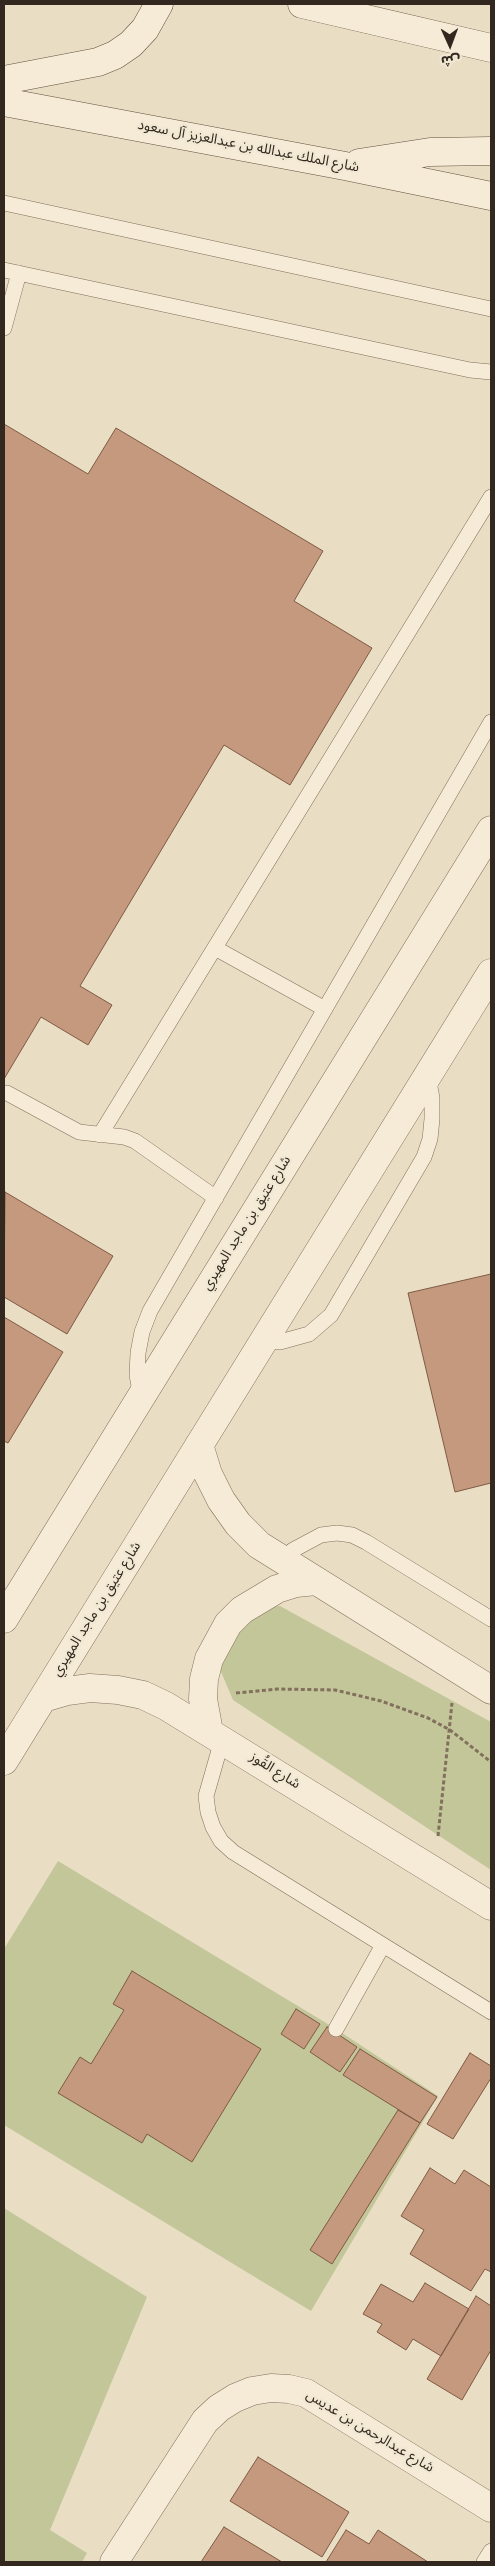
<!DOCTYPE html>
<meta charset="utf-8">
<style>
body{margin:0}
#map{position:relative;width:495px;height:2566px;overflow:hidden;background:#e9ddc4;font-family:Georgia,"Noto Sans Arabic",serif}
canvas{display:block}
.frame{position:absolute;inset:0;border:5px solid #33281f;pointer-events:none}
.north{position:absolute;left:425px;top:20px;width:50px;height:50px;-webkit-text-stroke:4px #f1e8d3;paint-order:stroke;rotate:178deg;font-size:14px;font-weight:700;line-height:20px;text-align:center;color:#33281f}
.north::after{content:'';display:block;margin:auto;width:18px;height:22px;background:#33281f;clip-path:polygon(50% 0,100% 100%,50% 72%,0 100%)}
</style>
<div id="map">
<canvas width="495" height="2566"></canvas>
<div class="frame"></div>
<div class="north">ش</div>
</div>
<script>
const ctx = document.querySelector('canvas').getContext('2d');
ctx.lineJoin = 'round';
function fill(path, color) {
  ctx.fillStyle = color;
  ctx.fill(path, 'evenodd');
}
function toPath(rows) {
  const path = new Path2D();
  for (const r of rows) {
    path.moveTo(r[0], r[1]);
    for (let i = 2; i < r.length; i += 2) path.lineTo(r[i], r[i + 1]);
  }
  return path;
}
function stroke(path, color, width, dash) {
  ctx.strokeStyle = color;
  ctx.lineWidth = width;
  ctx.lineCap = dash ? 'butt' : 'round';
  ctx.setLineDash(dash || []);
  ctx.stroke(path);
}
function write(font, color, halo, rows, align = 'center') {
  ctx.font = font + ' Georgia,"Noto Sans Arabic",serif';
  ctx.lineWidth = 4.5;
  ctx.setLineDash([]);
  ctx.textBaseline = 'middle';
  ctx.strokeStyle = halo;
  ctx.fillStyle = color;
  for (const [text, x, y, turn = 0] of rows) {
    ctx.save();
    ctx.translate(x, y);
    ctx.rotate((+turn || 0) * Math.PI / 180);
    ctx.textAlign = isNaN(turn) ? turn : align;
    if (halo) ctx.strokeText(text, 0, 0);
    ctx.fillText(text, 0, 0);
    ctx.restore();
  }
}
fill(toPath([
 [280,1606,491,1722,491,1870,233,1700,216,1660,252,1609],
 [58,1861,336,2029,438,2096,311,2311,4,2125,4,1949],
 [4,2208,147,2297,50,2530,87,2553,82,2562,4,2562]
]), '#c2c699');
const building = toPath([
 [4,424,88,474,116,428,323,551,294,601,372,648,290,785,224,745,80,986,112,1005,88,1045,41,1017,4,1079,4,424],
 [5,1192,113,1256,67,1334,4,1297,5,1192],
 [491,1274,491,1483,455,1492,408,1293,491,1274],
 [4,1317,63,1352,8,1443,4,1441,4,1317],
 [132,1971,261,2049,192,2162,147,2134,142,2143,58,2093,80,2057,91,2064,124,2010,113,2004,132,1971],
 [296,2009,320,2024,304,2049,281,2034,296,2009],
 [327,2027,357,2047,340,2072,310,2052,327,2027],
 [360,2049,437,2097,420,2123,343,2075,360,2049],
 [470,2053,491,2066,491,2078,453,2139,427,2124,470,2053],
 [398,2110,420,2123,332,2264,310,2250,398,2110],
 [430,2168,455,2184,464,2170,491,2187,491,2272,485,2269,471,2291,410,2254,424,2230,401,2216,430,2168],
 [425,2283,469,2309,441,2356,413,2339,406,2350,377,2332,382,2324,363,2314,381,2284,413,2302,425,2283],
 [476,2296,491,2306,491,2350,462,2400,427,2379,476,2296],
 [258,2457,349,2512,322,2557,230,2501,258,2457],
 [224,2527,282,2562,201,2562,224,2527],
 [346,2530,369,2544,378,2530,428,2562,326,2562,346,2530]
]);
fill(building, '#c4997d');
stroke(building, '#7f5a44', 1);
const service = toPath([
 [4,203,491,309],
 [4,270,470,370,491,372],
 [4,328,19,273],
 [215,948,325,1009],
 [7,1093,79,1132,124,1137,135,1141,216,1198],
 [100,1135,491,497],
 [264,1341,280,1342,309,1334,331,1315,424,1157,430,1139,432,1119,432,1098,428,1077],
 [141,1396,137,1375,138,1353,142,1332,150,1311,491,722],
 [283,1561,293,1550,321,1535,337,1533,352,1535,366,1542,491,1619],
 [222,1740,206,1796,208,1812,213,1827,221,1841,233,1852,491,2012],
 [336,2029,383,1945],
 [484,2562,491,2551]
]);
const minor = toPath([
 [114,2562,205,2421,219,2408,235,2398,252,2391,271,2388,289,2389,306,2393,491,2508]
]);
const tertiary = toPath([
 [199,1445,208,1474,221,1500,238,1524,259,1545,491,1690],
 [4,1619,491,830],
 [43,1698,67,1691,90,1688,118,1690,143,1695,166,1706,491,1906],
 [209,1732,203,1699,204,1679,209,1659,228,1624,242,1610,277,1589,296,1583,316,1581],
 [4,1761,491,973]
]);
const secondary = toPath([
 [302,4,491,48],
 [4,80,98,62,115,55,131,44,145,29,159,4],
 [4,102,345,166,491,196],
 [359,163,430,152,491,151]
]);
stroke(service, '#826f5c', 16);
stroke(minor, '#826f5c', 29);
stroke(tertiary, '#826f5c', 29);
stroke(secondary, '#64513f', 29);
stroke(toPath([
 [236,1693,278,1689,335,1690,381,1701,428,1718,450,1730,491,1762],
 [438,1836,452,1703]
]), '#826f5c', 3, [4, 2.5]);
stroke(service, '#f5ebd6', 15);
stroke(minor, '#f5ebd6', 28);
stroke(tertiary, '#f5ebd6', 28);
stroke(secondary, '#f5ebd6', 28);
write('14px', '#33281f', '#f1e8d3', [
 ["شارع الملك عبدالله بن عبدالعزيز آل سعود",248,148,11],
 ["شارع عتيق بن ماجد المهيري",248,1224,-58],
 ["شارع عتيق بن ماجد المهيري",98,1610,-58],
 ["شارع القُوز",274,1772,32],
 ["شارع عبدالرحمن بن عديس",369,2433,31]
]);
</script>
